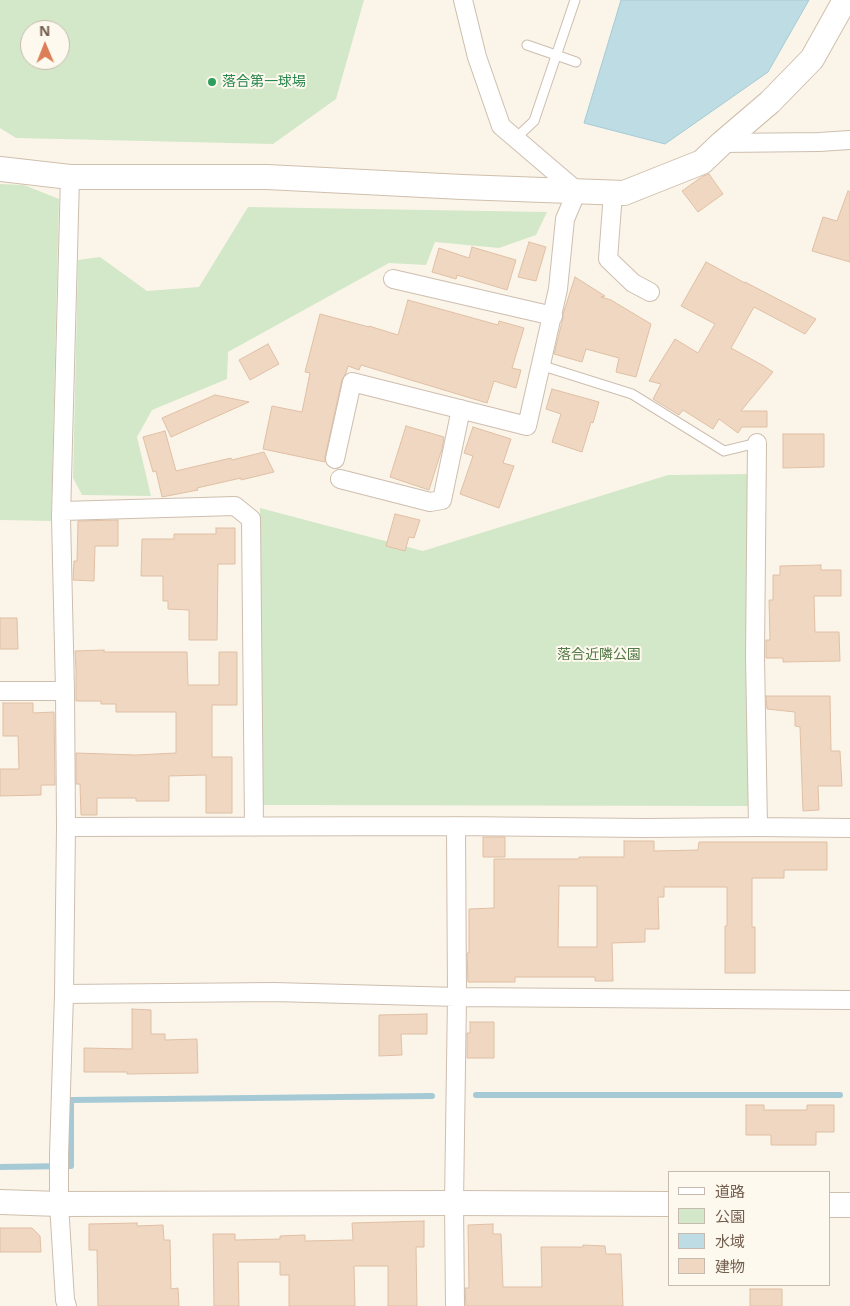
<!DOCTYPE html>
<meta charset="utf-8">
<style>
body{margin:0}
#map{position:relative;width:850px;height:1306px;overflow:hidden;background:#fbf5e9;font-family:"Noto Sans","Noto Sans JP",sans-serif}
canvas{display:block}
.legend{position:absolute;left:668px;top:1171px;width:162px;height:115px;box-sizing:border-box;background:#fef9ef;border:1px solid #c7bbaf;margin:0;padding:6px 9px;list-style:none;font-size:15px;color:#745e4e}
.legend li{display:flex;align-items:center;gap:10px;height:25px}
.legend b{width:25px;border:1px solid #c7bbaf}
.north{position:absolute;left:20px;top:20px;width:50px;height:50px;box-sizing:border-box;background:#fef9ef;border:1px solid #c7bbaf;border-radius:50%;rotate:359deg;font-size:14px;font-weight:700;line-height:20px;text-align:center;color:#745e4e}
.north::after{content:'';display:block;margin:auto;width:18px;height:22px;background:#dc7e57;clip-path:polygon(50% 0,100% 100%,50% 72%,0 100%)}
</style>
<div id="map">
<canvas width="850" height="1306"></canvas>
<ul class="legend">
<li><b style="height:6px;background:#fff"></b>道路</li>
<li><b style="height:14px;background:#d3e8c8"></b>公園</li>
<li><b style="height:14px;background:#bedce4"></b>水域</li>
<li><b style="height:14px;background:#efd7c2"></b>建物</li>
</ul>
<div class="north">N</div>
</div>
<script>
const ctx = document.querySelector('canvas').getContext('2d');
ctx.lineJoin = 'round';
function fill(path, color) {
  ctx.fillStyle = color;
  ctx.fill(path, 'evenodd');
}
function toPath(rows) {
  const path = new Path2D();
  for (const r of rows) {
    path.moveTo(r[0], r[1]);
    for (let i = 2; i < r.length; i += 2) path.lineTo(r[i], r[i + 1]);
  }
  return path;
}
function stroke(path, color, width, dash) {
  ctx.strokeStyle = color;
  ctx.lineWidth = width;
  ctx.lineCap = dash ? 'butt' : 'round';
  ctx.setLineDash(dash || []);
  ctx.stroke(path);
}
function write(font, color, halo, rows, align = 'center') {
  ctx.font = font + ' "Noto Sans","Noto Sans JP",sans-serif';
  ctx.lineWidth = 4;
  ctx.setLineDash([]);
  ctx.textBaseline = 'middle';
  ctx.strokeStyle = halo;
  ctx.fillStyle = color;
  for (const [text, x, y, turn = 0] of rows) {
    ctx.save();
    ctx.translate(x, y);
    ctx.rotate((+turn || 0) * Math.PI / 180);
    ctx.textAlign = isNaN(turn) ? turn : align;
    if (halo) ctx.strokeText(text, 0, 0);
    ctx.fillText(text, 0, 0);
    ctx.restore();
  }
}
fill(toPath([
 [0,0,364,0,336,99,273,144,16,138,0,128],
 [30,30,60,30,60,60,30,60],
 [0,184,24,185,59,199,51,521,0,520],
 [248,207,547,212,536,235,499,248,435,242,426,265,389,263,228,352,227,379,152,410,137,437,151,496,82,495,73,478,78,260,100,257,147,291,199,287],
 [750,474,751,806,262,805,260,508,423,551,668,475]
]), '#d3e8c8');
const water = toPath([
 [621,0,809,0,768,72,665,144,584,123,621,0]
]);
fill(water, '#bedce4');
stroke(water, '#a5cad5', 1);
stroke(toPath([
 [476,1095,840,1095],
 [0,1167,71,1166,71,1100,432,1096]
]), '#a5cad5', 6);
const building = toPath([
 [709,174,723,194,698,212,682,191,703,176,709,174],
 [848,191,850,192,850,262,812,251,823,217,837,221,848,191],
 [529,242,546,247,536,281,518,277,529,242],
 [472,247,516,260,507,290,457,275,456,279,432,272,439,248,469,258,472,247],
 [706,262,745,283,745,282,816,319,805,334,754,307,731,348,764,366,773,372,741,411,767,411,767,427,742,427,738,433,719,419,713,429,683,410,679,415,653,399,661,384,649,381,675,339,698,353,715,324,681,306,706,262],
 [575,277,605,296,601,297,611,300,651,324,636,377,616,372,619,358,586,349,582,362,554,354,563,318,563,314,575,277],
 [408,300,498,325,499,321,524,328,512,368,521,370,516,388,494,381,487,403,361,365,359,370,348,366,346,373,342,380,325,457,325,462,263,449,272,406,302,412,310,373,305,372,320,314,369,327,369,326,398,335,408,300],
 [268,344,279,364,250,380,239,360,268,344],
 [552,389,599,402,593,423,591,422,582,452,552,442,561,414,546,409,552,389],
 [215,395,249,402,171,437,162,418,215,395],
 [406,426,444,437,442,449,429,490,390,477,406,426],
 [473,427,511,439,503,463,514,466,499,508,460,494,473,456,464,453,473,427],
 [165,431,176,471,231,458,232,460,264,452,274,472,241,480,241,478,197,488,198,490,162,497,156,471,153,472,143,437,165,431],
 [783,434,824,434,824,467,783,468,783,434],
 [395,514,420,520,414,538,409,537,405,551,386,546,395,514],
 [118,520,118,546,95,546,94,581,73,580,74,561,77,561,78,521,118,520],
 [216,528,235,528,235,564,218,564,217,640,189,640,189,610,168,609,168,601,163,601,163,576,141,576,142,539,174,539,174,534,216,534,216,528],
 [821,565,821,570,841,570,841,596,814,596,815,632,839,632,840,661,783,662,783,658,766,658,766,640,770,640,769,600,773,600,773,575,780,575,780,566,821,565],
 [0,618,17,618,18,649,0,649,0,618],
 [104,650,104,652,187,652,188,685,219,685,219,652,237,652,237,705,212,705,212,757,232,757,232,813,206,813,206,775,169,776,169,801,136,801,136,798,97,798,97,815,81,815,80,784,76,784,76,753,136,755,176,753,176,712,116,712,116,704,101,704,101,701,76,701,76,670,75,651,104,650],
 [766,696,830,696,831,751,840,751,842,786,818,786,819,810,803,811,800,727,795,726,795,712,767,709,766,696],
 [3,703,33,703,33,713,54,712,55,785,41,785,41,795,0,796,0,769,19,769,18,736,3,736,3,703],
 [483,837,505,837,505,857,483,857,483,837],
 [624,841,654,841,654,851,698,850,699,842,827,842,827,870,784,870,784,878,752,878,752,927,755,927,755,973,725,973,725,926,727,926,727,887,664,887,664,897,658,897,659,929,645,929,645,942,612,943,613,981,595,981,595,977,515,977,515,982,468,982,467,953,469,953,469,909,494,908,494,859,579,859,579,857,624,857,624,841],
 [559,886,597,886,597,947,558,947,559,886],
 [132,1009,151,1010,151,1034,165,1034,165,1040,197,1039,198,1073,127,1074,127,1072,84,1072,84,1048,132,1049,132,1009],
 [427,1014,427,1034,401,1034,402,1055,379,1056,379,1015,427,1014],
 [470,1022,494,1022,494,1058,467,1058,467,1033,470,1033,470,1022],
 [746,1105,764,1105,764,1110,807,1110,807,1105,834,1105,834,1132,816,1132,816,1145,771,1145,771,1135,746,1135,746,1105],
 [424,1221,424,1247,416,1247,417,1306,388,1306,388,1266,354,1266,355,1306,289,1306,289,1275,280,1275,280,1262,238,1262,239,1306,214,1306,213,1234,235,1234,235,1240,280,1239,280,1236,305,1235,305,1241,353,1240,352,1223,424,1221],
 [137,1223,137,1226,163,1225,164,1240,170,1240,171,1289,178,1288,179,1306,98,1306,97,1250,89,1250,89,1224,137,1223],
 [493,1224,493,1234,501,1234,503,1287,542,1287,541,1247,583,1247,583,1245,605,1246,606,1254,621,1254,623,1306,466,1306,465,1288,469,1288,468,1225,493,1224],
 [0,1228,32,1228,40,1236,41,1252,0,1252,0,1228],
 [750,1289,782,1289,782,1306,750,1306,750,1289]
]);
fill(building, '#efd7c2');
stroke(building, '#e0bfa4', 1);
const lane = toPath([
 [527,45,576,62],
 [516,138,534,121,575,0],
 [540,365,632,394,724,451,757,443]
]);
const street = toPath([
 [722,143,819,142,850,140],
 [613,193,608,259,633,283,650,292],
 [393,279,553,316],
 [757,443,755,657,758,827],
 [335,459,352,382,527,426,558,289,565,219,577,191,501,126,477,57,463,0],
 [340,479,430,502,442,500,461,409],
 [62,511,235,506,251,519,254,827],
 [0,691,65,691,66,827,64,994,59,1155,59,1204,65,1300,67,1306],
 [65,691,61,517,70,177],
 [66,827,456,826,644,828,758,827,850,828],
 [64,994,274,992,457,997,850,1000],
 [455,1306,454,1203,457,997,456,826]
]);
const secondary = toPath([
 [0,169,70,177,267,177,462,187,624,193,702,162,722,143,770,102,812,59,845,0],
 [0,1202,59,1204,454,1203,669,1204],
 [829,1205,850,1205]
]);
stroke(lane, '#cdbeaf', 11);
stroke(street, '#cdbeaf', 20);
stroke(secondary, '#cfbfad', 26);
stroke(lane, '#fff', 9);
stroke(street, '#fff', 18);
stroke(secondary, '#fff', 24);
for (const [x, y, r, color] of [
 [212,82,5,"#2e9e5b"]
]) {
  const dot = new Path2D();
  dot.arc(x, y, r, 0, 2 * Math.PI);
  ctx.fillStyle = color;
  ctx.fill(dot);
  stroke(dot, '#fef9ef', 2);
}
write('14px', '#27864d', '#fef9ef', [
 ["落合第一球場",222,82]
], 'left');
write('14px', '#527947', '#fef9ef', [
 ["落合近隣公園",599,655]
]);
</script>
